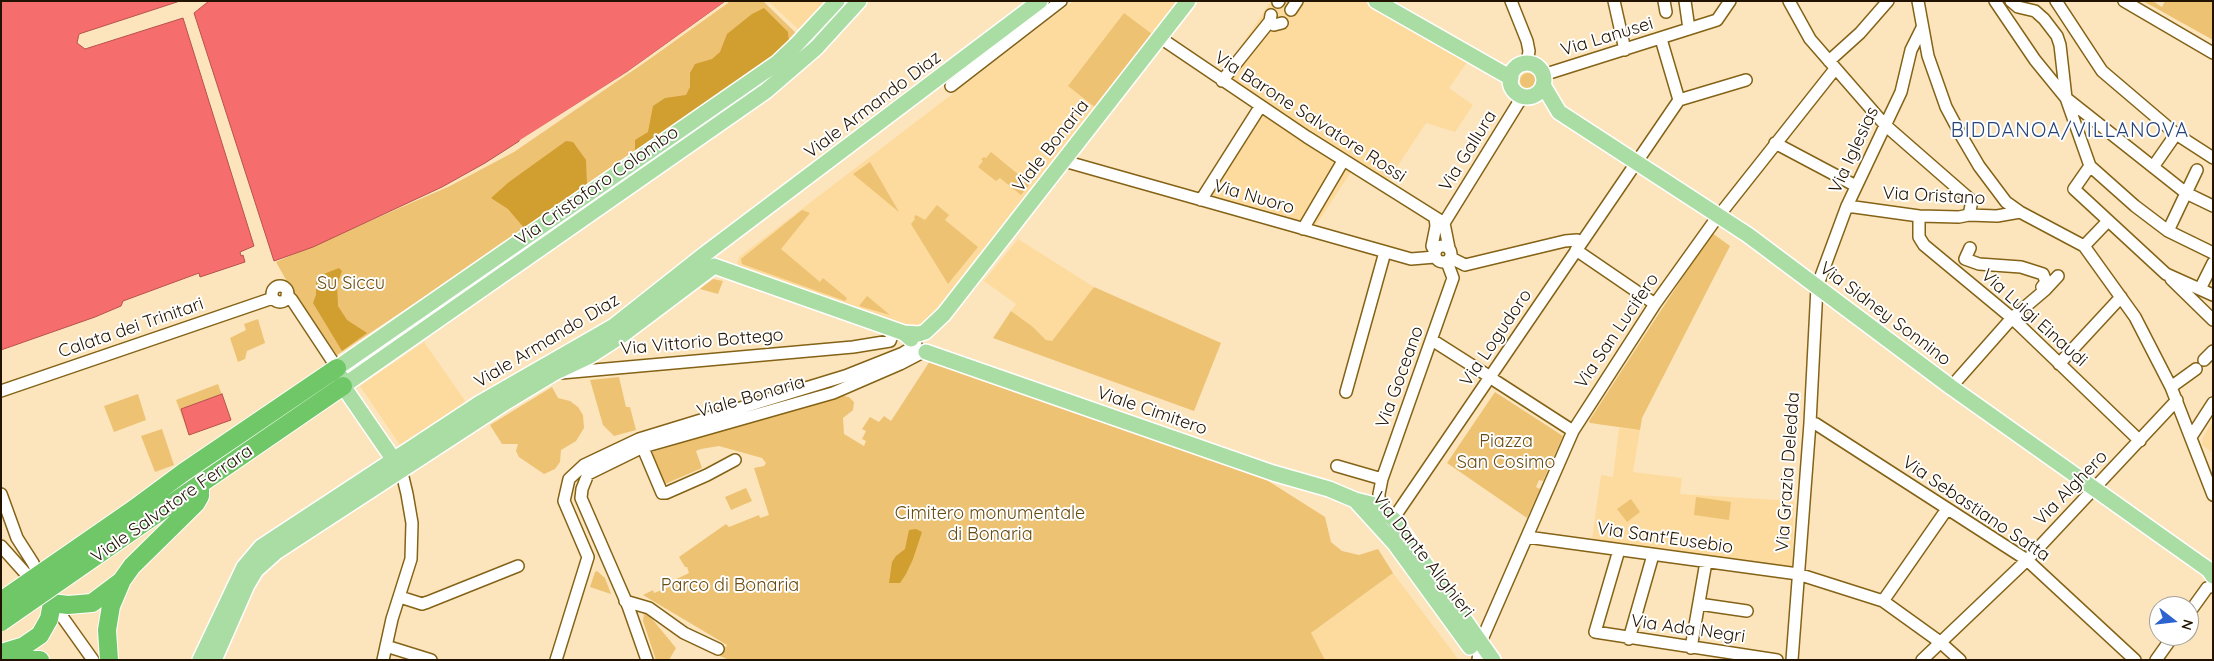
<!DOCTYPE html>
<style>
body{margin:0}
#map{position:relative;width:2214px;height:661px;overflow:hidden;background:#fce5bc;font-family:Quicksand,sans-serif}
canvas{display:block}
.frame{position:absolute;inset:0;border:2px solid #211300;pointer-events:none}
.north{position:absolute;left:2149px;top:596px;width:50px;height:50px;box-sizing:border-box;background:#fff;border:1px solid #a6a199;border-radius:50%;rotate:106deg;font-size:14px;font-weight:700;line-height:20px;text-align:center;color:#211300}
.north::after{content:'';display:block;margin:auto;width:18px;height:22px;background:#2c63d1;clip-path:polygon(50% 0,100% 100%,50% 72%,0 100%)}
</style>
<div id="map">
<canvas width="2214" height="661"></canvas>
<div class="frame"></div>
<div class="north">N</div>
</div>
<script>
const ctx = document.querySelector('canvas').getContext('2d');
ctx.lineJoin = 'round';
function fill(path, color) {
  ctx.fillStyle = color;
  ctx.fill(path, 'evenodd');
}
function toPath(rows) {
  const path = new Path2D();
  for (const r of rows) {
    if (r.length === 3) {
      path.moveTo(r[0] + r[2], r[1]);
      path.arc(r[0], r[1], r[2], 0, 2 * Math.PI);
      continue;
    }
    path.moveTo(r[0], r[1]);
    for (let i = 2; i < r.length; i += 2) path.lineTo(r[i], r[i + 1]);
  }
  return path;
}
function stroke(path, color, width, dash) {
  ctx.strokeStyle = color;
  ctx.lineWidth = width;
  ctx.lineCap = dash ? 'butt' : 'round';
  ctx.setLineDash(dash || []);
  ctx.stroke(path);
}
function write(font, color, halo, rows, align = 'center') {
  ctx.font = font + ' Quicksand,sans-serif';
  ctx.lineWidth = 4;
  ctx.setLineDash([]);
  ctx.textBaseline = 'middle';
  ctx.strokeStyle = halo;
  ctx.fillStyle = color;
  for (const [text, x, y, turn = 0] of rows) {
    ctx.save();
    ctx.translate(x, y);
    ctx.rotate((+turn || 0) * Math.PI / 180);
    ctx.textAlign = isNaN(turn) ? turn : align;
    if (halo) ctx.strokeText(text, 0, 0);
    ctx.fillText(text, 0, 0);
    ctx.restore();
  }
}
fill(toPath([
 [768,1,826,1,800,31],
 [1074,1,1180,1,925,325,912,330,739,266,737,263,739,257],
 [1271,1,1378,1,1468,61,1449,88,1473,105,1455,132,1426,123,1385,185,1355,166,1316,225,1208,198,1269,104,1223,73],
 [1018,239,1094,287,1052,342,1046,340,1033,327,1011,311,1016,304,984,281],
 [424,342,466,402,400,445,360,386],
 [2213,421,2213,453,2202,445,2203,437],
 [1619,428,1640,430,1633,472,1682,478,1680,494,1794,501,1792,567,1592,539,1601,475,1613,477],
 [1393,573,1459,660,1325,660,1310,634]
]), '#fddb9e');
fill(toPath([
 [730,1,763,1,797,34,774,57,511,239,337,355,289,285,276,262,450,186,514,152,651,58],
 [2143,1,2153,1,2162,7,2165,1,2213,1,2213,40],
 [1124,13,1152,34,1095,107,1068,86],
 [1528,81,8],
 [991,152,1030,184,1021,195,1000,178,996,181,978,167,983,161,981,159,984,157,986,158],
 [870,162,899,212,853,174],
 [937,205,949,215,945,220,978,247,948,284,911,224,915,219,914,217,916,215,925,220],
 [802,210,810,213,781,249,820,282,823,278,847,298,845,301,742,264,741,259],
 [1712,233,1730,246,1642,418,1640,430,1590,423,1589,421,1652,324],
 [713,279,723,281,718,294,700,289],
 [1094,287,1221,343,1194,411,993,338,1011,311,1033,327,1046,340,1052,341],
 [867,296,890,315,859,306],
 [258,319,265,343,247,351,245,359,238,362,230,338,246,330,244,324],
 [930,361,1262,477,1325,517,1331,542,1342,551,1359,555,1378,549,1393,573,1311,633,1325,660,729,660,715,654,721,645,726,647,727,645,643,595,653,590,654,593,669,587,668,583,689,573,687,567,685,567,679,557,726,524,729,527,759,515,760,518,769,515,754,468,764,466,766,463,762,458,719,446,701,449,696,451,702,468,665,484,652,452,839,395,849,397,854,402,853,410,843,418,844,434,864,446,866,441,862,439,866,431,862,429,870,417,879,422,884,416,891,421],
 [619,377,626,407,630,407,636,430,614,436,603,425,590,380],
 [218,384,231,420,189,435,176,400],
 [552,387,558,398,570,401,578,407,583,415,584,428,576,441,561,450,560,462,555,469,544,474,519,457,516,451,518,444,502,444,490,425],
 [1495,392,1563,436,1543,481,1539,480,1536,487,1540,489,1527,518,1447,463],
 [138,394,146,420,114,432,104,406],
 [162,429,174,465,155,472,141,436],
 [746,488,752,501,731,510,725,497],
 [1696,497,1731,502,1729,520,1694,515],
 [1631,499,1640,512,1627,522,1617,509],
 [597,571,605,578,611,594,590,587,595,572],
 [644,613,648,614,676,648,669,660,656,660,643,621]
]), '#edc273');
fill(toPath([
 [764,8,788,32,789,43,774,57,635,151,635,140,648,132,653,106,665,98,686,95,690,87,690,73,695,64,712,59,720,52,727,34,752,14],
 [566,141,573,142,586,160,587,185,525,229,508,209,491,198,509,182],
 [339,268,342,271,337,285,338,306,347,320,367,333,342,351,313,303,316,295,316,277],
 [916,529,922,532,913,559,906,574,900,583,889,583,892,562,896,556,905,549,909,530]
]), '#d19e30');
const water = toPath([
 [1,1,180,1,79,34,77,43,85,49,183,18,254,246,240,252,241,256,243,255,245,262,200,277,199,273,123,301,121,306,95,317,1,350,1,1],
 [209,1,726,1,627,72,485,163,442,187,313,247,274,261,194,13,209,1],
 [222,394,231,420,189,435,181,409,222,394]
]);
fill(water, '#f66d6e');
stroke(water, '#b6524d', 1);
fill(toPath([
 [726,1,728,1,728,3,638,67,518,145,520,140,627,72]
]), '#fce5bc');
const minor = toPath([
 [1511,1,1527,41,1529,51,1527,64],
 [1614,1,1625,50],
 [1664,1,1666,12],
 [1685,1,1689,29],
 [1789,1,1810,39,1885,125,1972,201,1969,215],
 [1918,1,1928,56,1946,107,1962,137,1979,166,2006,202,2020,212,2084,246,2135,317,2171,387,2213,495],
 [1995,1,2035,60,2066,98,2186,193,2213,206],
 [2011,1,2018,7,2035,11,2044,19,2057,36,2060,45,2066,98,2090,166,2135,206,2168,231,2213,253],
 [2056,1,2102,71,2176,134,2213,158],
 [2124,1,2213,53],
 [1278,2,1279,1],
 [1291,10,1297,1],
 [1270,21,1274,25,1282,23],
 [1159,37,1307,137,1444,223],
 [1829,61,1860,33,1888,1],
 [1543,75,1717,20,1730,1],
 [1222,81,1270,21,1271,15],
 [951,86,1061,1],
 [1679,100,1746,80],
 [1775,143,1856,186],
 [1064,161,1411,259,1435,257],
 [2090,166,2074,189,2166,274,2213,295],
 [2153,167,2176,134],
 [1201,200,1260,107],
 [1847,206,1919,216,1959,217,1969,215,1997,216,2020,212],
 [1919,216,1919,237,1924,245,2012,318,2140,441],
 [1444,223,1522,97],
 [1444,223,1449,248],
 [1303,229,1343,161],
 [2168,231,2197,170],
 [1443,254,8],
 [2084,246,2108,221],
 [1970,248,1965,259,1979,264,2021,267,2043,274,2046,282,2042,287,2045,290],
 [1576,250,1655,304],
 [1435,252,1432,246,1436,226,1435,218],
 [1451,258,1465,265,1565,241,1577,240,1581,243],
 [2171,279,2213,320],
 [280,294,8],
 [2200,289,2213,263],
 [287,295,292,300,337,368],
 [1432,340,1487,375],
 [2204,360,2213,351],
 [2059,364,2121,297],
 [561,373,853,347,890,341,894,330],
 [1494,380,1573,431],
 [1951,387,2012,318,2045,290,2058,276],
 [2171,387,2196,369],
 [1,391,273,298],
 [1346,392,1385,252],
 [1810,423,1816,424,2027,560,2135,660],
 [2191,437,2213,403],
 [640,441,662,493,666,493,707,475,735,460],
 [1337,466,1382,479],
 [1,494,17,538,33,563,41,580],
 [1379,506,1379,494,1382,479,1453,278,1447,262],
 [1389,525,1679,100,1661,39],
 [1527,537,1798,574,1883,601,1940,642,1960,660],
 [1,546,35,584],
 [1619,550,1595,632,1777,660],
 [588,557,564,501,569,479,584,465,639,439,845,376,903,353,916,345],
 [400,597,422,604,428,602,518,566],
 [51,601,93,660],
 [625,601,649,608,684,633,718,649],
 [1883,601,1947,509],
 [1699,604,1747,611],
 [2189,613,2207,588,2213,586],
 [1629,639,1653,555],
 [386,646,431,660],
 [1691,648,1706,562],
 [383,660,392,619,411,559,412,523,407,494,401,469],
 [556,660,588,557],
 [647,660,628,606,581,498,582,489,588,474,643,447,833,393,900,364,923,352],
 [1478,660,1480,644,1573,431,1655,304,1713,223,1835,69],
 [1792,660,1810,423,1817,287,1847,206,1901,92,1911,50,1922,28],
 [1922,660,2027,560,2177,400],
 [2156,660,2173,636]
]);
const major = toPath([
 [1376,1,1511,78],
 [1527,80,17],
 [1543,85,1559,112,1748,235,1951,387,2192,558,2209,570,2213,576],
 [714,266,904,333,911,339],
 [904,333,919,334,925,332,944,314,1188,1],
 [926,352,1273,473,1329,489,1355,500,1379,506,1394,520,1493,660],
 [337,368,777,63,796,45,837,1],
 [341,377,343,386,398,466],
 [343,386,766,91,816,48,859,1],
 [1355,500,1395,544,1470,647],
 [200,660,244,567,261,547,480,403,614,326,705,254,1040,1],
 [214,660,247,585,256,570,276,552,506,402,554,373,590,356,621,336,714,266]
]);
const highway = toPath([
 [134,509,184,472,337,368],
 [142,524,343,386],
 [1,653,24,646,40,635,49,619,52,603,68,605,92,603,120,582],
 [14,660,40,660],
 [109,660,107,630,111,606,122,580,132,566,196,503,200,496,200,484]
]);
stroke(minor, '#846216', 14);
stroke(major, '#fff', 18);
stroke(highway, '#fff', 20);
stroke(minor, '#fff', 11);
stroke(major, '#a9dda4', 15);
stroke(highway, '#70c767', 18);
const highwayBridge = toPath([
 [1,601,134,509],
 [1,622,142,524]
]);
stroke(highwayBridge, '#fff', 20, []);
stroke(highwayBridge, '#70c767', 18);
write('18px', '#211300', '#fff', [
 ["Via Lanusei",1607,37,-17],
 ["Viale Armando Diaz",873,105,-37],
 ["Via Barone Salvatore Rossi",1310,117,33],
 ["Viale Bonaria",1051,146,-52],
 ["Via Iglesias",1854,150,-65],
 ["Via Gallura",1468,151,-58],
 ["Via Cristoforo Colombo",597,186,-35],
 ["Via Oristano",1934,196,3],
 ["Via Nuoro",1254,197,16],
 ["Via Sidney Sonnino",1885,314,37],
 ["Via Luigi Einaudi",2034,318,42],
 ["Calata dei Trinitari",131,328,-19],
 ["Via San Lucifero",1617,331,-56],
 ["Via Logudoro",1496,338,-56],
 ["Viale Armando Diaz",547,341,-31],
 ["Via Vittorio Bottego",702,342,-5],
 ["Via Goceano",1400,377,-70],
 ["Viale Bonaria",751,397,-16],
 ["Viale Cimitero",1152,411,19],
 ["Via Grazia Deledda",1788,472,-86],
 ["Via Alghero",2071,488,-46],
 ["Viale Salvatore Ferrara",172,504,-35],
 ["Via Sebastiano Satta",1976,509,34],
 ["Via Sant'Eusebio",1665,538,8],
 ["Via Dante Alighieri",1423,555,52],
 ["Via Ada Negri",1688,629,8]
]);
write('18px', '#664b12', '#fff', [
 ["Su Siccu",351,284],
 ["Piazza",1506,442],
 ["San Cosimo",1506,463],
 ["Cimitero monumentale",990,514],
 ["di Bonaria",990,535],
 ["Parco di Bonaria",730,586]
]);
ctx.letterSpacing = '1px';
write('20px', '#26437a', '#fff', [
 ["BIDDANOA/VILLANOVA",2070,131]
]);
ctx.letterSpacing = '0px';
</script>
